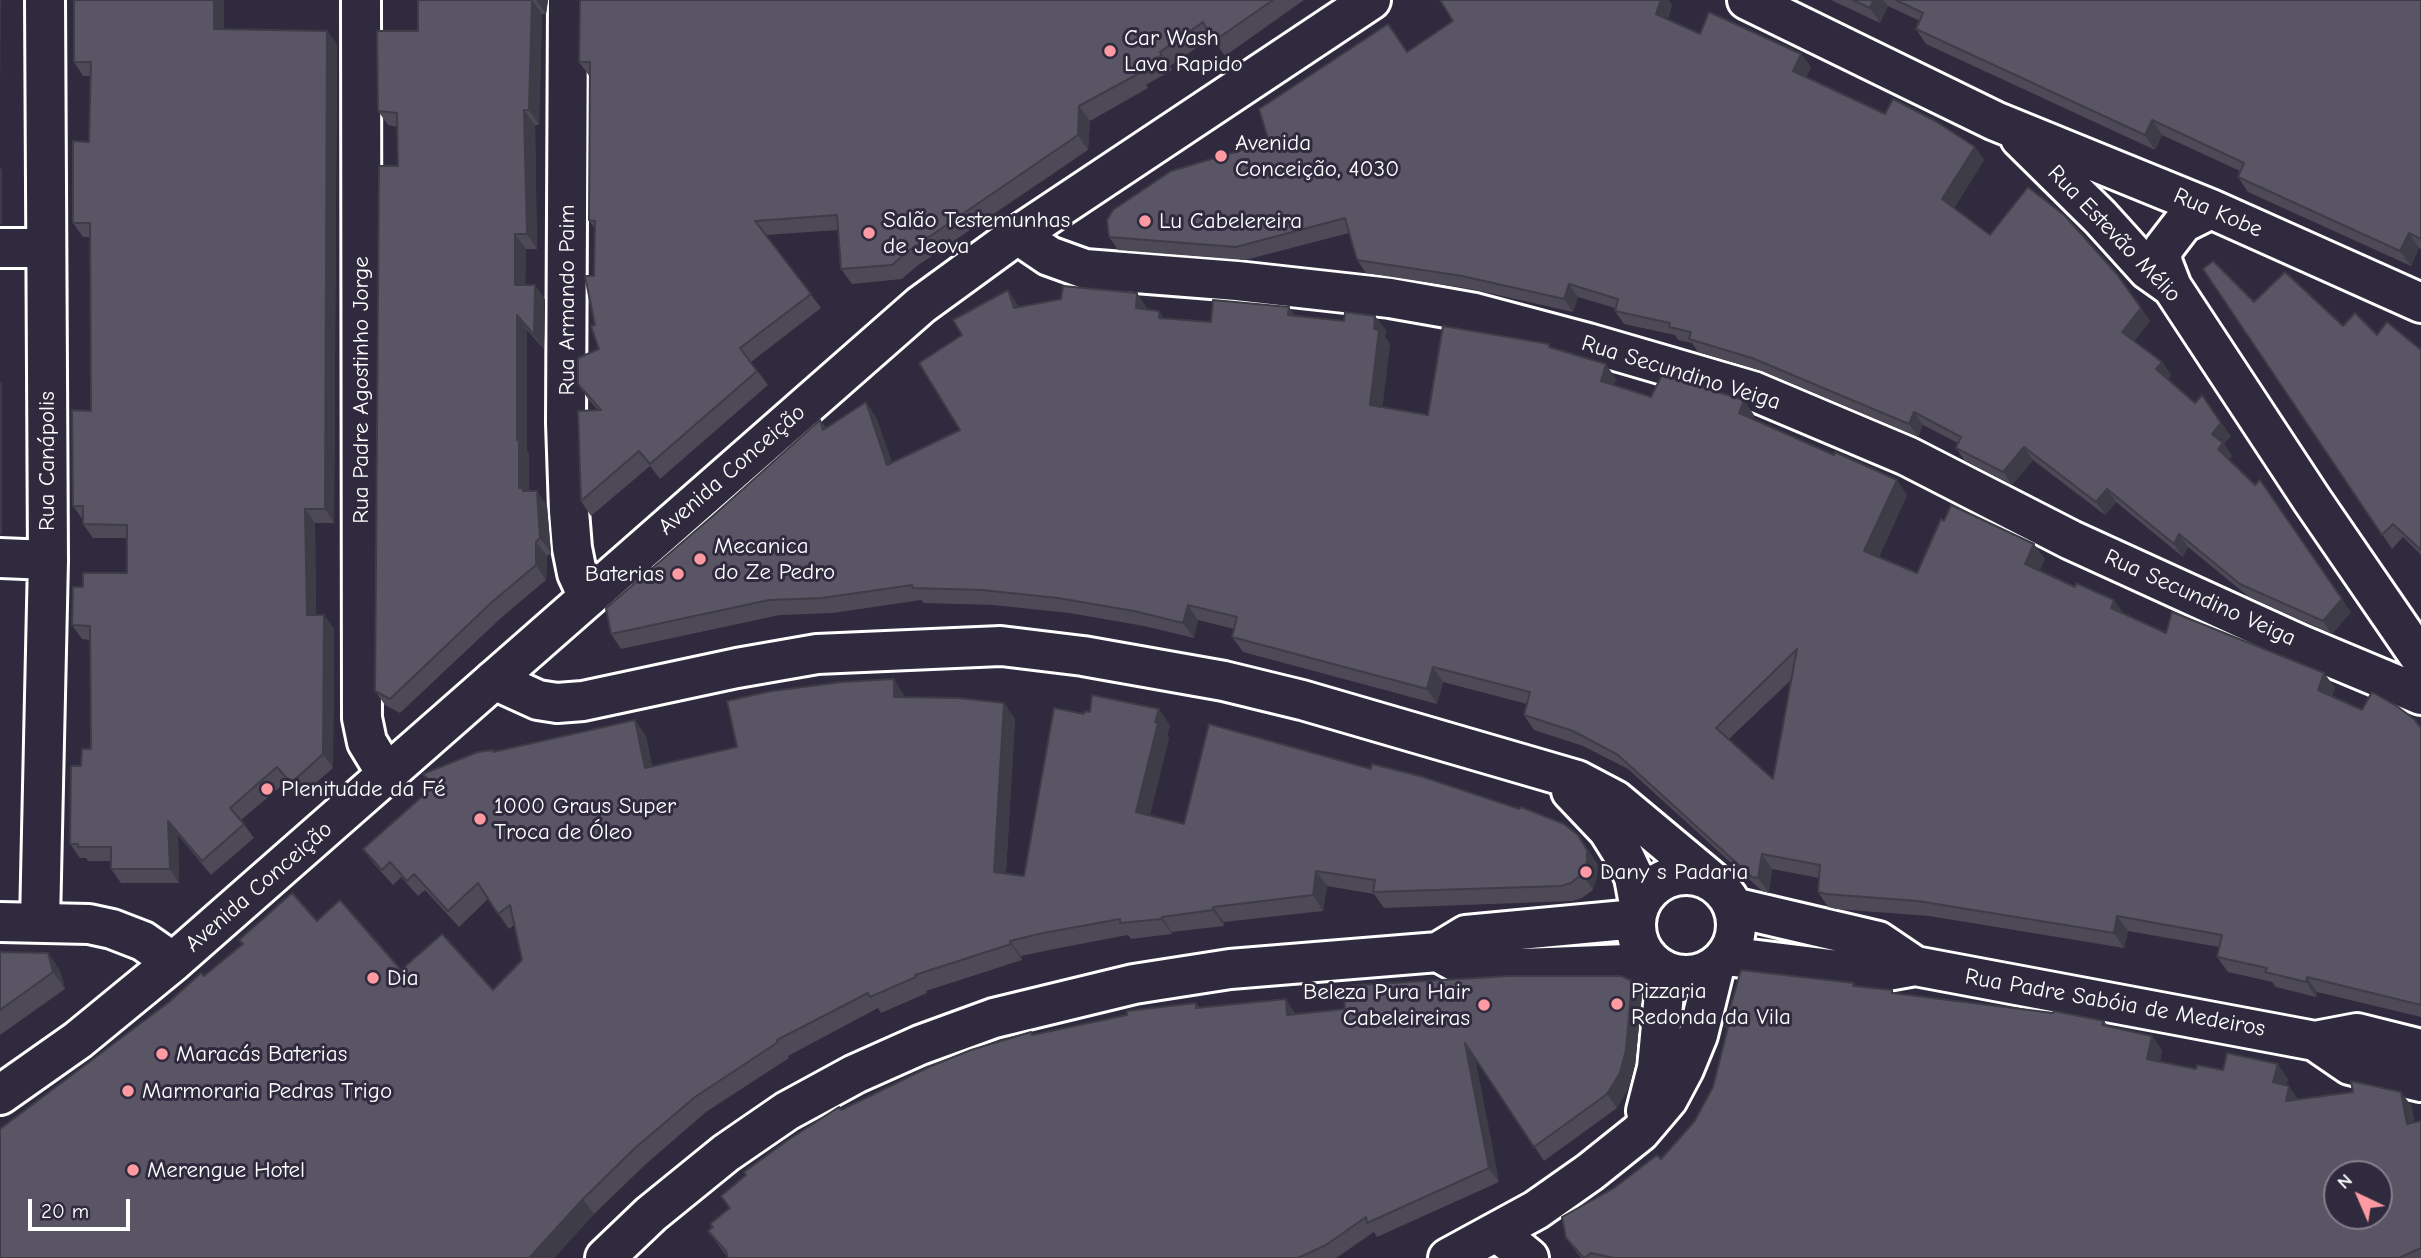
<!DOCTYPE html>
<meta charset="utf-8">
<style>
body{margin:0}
#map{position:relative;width:2421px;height:1258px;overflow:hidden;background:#2f2a3d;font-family:"Comic Neue",sans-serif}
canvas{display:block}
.north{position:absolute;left:2323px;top:1160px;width:70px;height:70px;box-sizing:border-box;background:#2f2a3d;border:2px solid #827f8b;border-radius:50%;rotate:316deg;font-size:19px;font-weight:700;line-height:28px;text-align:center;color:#fff}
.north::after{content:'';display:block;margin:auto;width:24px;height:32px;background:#ff9aa2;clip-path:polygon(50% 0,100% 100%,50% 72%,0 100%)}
.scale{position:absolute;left:28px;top:1199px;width:102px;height:32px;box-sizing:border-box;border:4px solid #fff;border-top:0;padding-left:9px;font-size:21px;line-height:24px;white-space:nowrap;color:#fff;-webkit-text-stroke:5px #2f2a3d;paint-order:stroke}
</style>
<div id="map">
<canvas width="2421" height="1258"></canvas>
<div class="north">N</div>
<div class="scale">20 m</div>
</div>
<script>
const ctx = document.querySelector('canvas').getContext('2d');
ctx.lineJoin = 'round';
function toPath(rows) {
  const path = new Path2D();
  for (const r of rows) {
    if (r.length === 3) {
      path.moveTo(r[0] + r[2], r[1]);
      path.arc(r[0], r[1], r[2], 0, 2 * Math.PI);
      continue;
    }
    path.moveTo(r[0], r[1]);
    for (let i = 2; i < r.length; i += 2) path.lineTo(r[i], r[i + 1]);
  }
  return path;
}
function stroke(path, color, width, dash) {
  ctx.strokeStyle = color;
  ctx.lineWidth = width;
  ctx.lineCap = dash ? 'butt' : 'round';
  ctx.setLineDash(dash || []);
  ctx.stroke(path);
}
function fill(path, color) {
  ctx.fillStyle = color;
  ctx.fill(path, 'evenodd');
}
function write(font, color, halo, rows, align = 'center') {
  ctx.font = font + ' "Comic Neue",sans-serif';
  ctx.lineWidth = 6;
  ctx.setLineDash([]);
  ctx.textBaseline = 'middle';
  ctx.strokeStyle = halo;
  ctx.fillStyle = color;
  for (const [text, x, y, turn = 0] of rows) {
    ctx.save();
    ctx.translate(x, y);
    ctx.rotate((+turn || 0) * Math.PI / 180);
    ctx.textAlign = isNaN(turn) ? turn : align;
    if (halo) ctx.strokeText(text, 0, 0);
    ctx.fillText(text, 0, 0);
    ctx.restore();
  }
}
const minor = toPath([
 [361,0,362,718,367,742,387,775],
 [568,0,566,423,569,511,572,548,577,573,588,597],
 [1747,0,1995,121,2211,209,2421,303],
 [2020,138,2100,217,2148,270,2172,287,2312,500,2421,659],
 [1018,235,1049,256,1085,269,1237,281,1390,298,1475,313,1588,343,1753,391,1907,456,2071,540,2299,644,2421,695],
 [0,248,46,248],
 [2172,287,2162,261,2163,249,2183,223,2211,209],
 [0,558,48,560],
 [494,680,538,700,557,703,583,701,737,668,817,654,1001,646,1083,656,1224,681,1302,700,1577,780,1615,800,1712,881],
 [1571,791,1608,830,1623,854,1634,877,1639,904],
 [1686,925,50],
 [1733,907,1878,941,1915,966],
 [40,922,48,560,45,0],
 [1438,952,1471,970,1653,963],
 [1726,956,1871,974,1915,966,2315,1041,2350,1065,2421,1082],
 [2315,1041,2357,1033,2421,1049],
 [1646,1111,1657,1068,1666,972],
 [1497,1232,1529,1258],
 [605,1258,651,1214,726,1153,787,1111,855,1074,920,1045,994,1018,1134,984,1230,969,1438,952,1466,935,1636,919],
 [1448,1258,1536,1210,1590,1172,1640,1132,1668,1099,1684,1069,1698,1035,1715,966]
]);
const major = toPath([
 [0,922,89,924,112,929,143,941,173,962],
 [0,1095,78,1040,173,962,921,305,1006,243,1371,0]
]);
stroke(minor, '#fff', 44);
stroke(major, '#fff', 44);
stroke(minor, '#2f2a3d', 38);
stroke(major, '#2f2a3d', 38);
fill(toPath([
 [224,0,224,29,327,31,337,44,334,523,315,523,316,615,324,615,334,629,333,768,300,797,287,781,241,820,254,838,211,875,178,835,179,883,121,883,111,869,111,861,88,861,86,858,80,858,70,844,81,766,91,749,90,640,82,639,72,625,83,587,127,573,127,538,93,538,83,524,83,520,73,506,91,411,90,237,83,237,73,223,89,142,90,76,83,76,74,62],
 [418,0,548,0,546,14,542,14,539,125,535,125,537,249,526,249,525,285,535,285,545,300,544,349,527,330,527,451,529,453,529,491,547,506,551,553,547,556,546,580,502,617,400,713,385,705,375,691,398,166,397,127,388,125,378,111,418,31],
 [580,0,1304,0,1225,56,1212,37,1170,66,1172,70,1146,85,1148,88,1090,121,1088,150,917,266,902,279,852,284,841,269,838,230,766,235,821,308,751,362,768,385,660,479,650,466,591,516,581,501,598,410,588,399,578,384,599,349,595,325,595,229,589,220,590,77,579,62],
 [1831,0,2421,0,2421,249,2419,248,2411,266,2248,192,2238,177,2240,171,2162,135,2155,150,1926,44,1916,29,1920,21,1888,6,1880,23],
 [1672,5,1668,19,1700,34,1801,54,1811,67,1806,77,1885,114,1975,147,1984,160,1954,208,1990,235,2150,321,2134,341,2162,362,2171,375,2168,379,2231,436,2224,444,2232,456,2229,459,2351,612,2332,634,2249,597,2188,547,2183,557,2116,502,2105,515,2033,460,2012,485,1965,461,1956,448,1958,443,1923,425,1918,437,1762,371,1698,352,1692,343,1678,340,1675,335,1624,324,1615,311,1615,308,1578,297,1573,312,1471,289,1366,273,1357,260,1349,233,1245,260,1118,250,1109,237,1269,142,1407,52],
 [2203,269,2254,302,2377,335,2421,350,2421,555,2403,537,2392,549],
 [1137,293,1147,309,1165,319,1211,322,1295,315,1386,330,1385,337,1390,344,1382,407,1428,415,1552,348,1616,379,1614,385,1651,397,1754,415,1753,419,1907,495,1879,557,1917,573,2045,559,2039,571,2124,614,2166,633,2324,673,2335,688,2332,696,2362,710,2421,728,2421,1017,2317,992,2316,997,2276,987,2272,982,2228,972,2217,957,2219,947,2128,931,2124,948,1929,916,1836,909,1828,907,1818,892,1819,878,1772,869,1769,893,1762,891,1628,769,1583,746,1534,730,1524,715,1527,704,1443,682,1437,704,1243,652,1232,637,1234,629,1198,620,1194,638,1144,626,1069,613,993,605,924,603,921,600,833,613,780,615,621,649,611,634,714,515,820,420,826,428,876,417,892,463,960,430,962,335,1018,305,1019,307],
 [1791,680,1773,779,1729,739],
 [904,695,904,697,1004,703,1015,719,1006,873,1024,876,1084,714,1170,725,1167,735,1169,738,1150,815,1184,824,1578,835,1598,865,1597,877,1593,890,1582,898,1572,901,1384,908,1374,894,1327,886,1323,911,1224,922,1224,926,1172,932,1172,934,1131,939,1128,935,1054,949,1021,956,1022,960,926,991,927,993,881,1013,878,1008,788,1056,789,1058,706,1112,646,1164,594,1214,554,1258,0,1258,204,976,242,945,239,940,317,921,401,970,493,990,522,960,514,925,509,929,488,899,459,927,425,890,418,896,401,877,393,885,374,864,363,849,433,787,423,774,493,750,494,752,646,736,652,766,737,747],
 [0,952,60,970,65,989,0,1035],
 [1854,983,1856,987,1894,993,2104,1021,2108,1026,2152,1036,2162,1050,2160,1061,2196,1069,2223,1070,2288,1079,2286,1086,2298,1099,2401,1092,2412,1107,2414,1122,2421,1121,2421,1258,1581,1258,1566,1238,1614,1188,1661,1159,1694,1122,1713,1087,1728,1030,1725,1026],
 [1642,995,1635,1064,1629,1087,1617,1108,1544,1161,1475,1058,1499,1182,1377,1237,1374,1232,1336,1258,728,1258,708,1231,729,1209,721,1196,841,1110,1033,1035,1196,1003,1199,1007,1295,1013,1296,1014]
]), '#4d4956');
fill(toPath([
 [0,0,1,0,0,98],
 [214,0,224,0,224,43,214,29],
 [532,0,542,14,539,125,529,110],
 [536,0,548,0,546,14],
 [1661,0,1669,0,1672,5,1665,27,1656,14],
 [1873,0,1883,0,1888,6,1880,23,1870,8],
 [327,31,337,44,334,523,325,509],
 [1801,54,1811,67,1802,84,1793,71],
 [1079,106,1090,121,1088,150,1078,135],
 [524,110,535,125,537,249,527,234],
 [2152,120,2162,135,2155,150,2145,135],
 [1975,147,1984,160,1952,212,1942,199],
 [0,167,2,170,2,226,0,223],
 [2409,233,2419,248,2411,266,2400,251],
 [515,234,526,249,525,300,515,285],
 [1569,284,1578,297,1573,312,1564,299],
 [535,285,545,300,544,349,534,335],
 [1008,290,1018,305,1024,323,1014,308],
 [1137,293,1147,308,1146,323,1136,308],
 [1289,307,1300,322,1288,315],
 [2141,308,2150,321,2131,345,2122,332],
 [1159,311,1170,326,1159,318],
 [517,315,527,330,527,451,529,453,529,497,519,488,517,440],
 [1375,316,1386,330,1385,337,1390,344,1381,420,1370,405],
 [2162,362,2171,375,2165,382,2156,369],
 [1606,364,1616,379,1611,396,1601,381],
 [0,381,2,383,2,536,0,534],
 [2202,395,2231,436,2224,444,2232,456,2228,462,2218,449,2212,434],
 [1744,400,1754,415,1750,427,1739,413],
 [866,402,876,417,898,480,887,465],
 [1914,412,1923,425,1918,437,1909,424],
 [2024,447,2033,460,2012,485,2003,472],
 [1897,480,1907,495,1875,565,1864,551],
 [2260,480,2351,612,2332,634,2323,621],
 [2107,489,2116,502,2105,515,2096,502],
 [537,491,547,506,551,553,540,538],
 [305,509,315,523,316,629,307,615],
 [2179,534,2188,547,2183,557,2174,544],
 [536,542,547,556,546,580,536,565],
 [2034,544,2045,559,2036,579,2025,564],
 [2114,600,2125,615,2111,608],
 [1188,605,1198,620,1194,638,1183,623],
 [324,615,334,629,333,768,323,754],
 [1433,667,1443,682,1437,704,1427,689],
 [2324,673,2335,688,2328,705,2318,690],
 [894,679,904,695,905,713,894,697],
 [1004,703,1015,719,1005,887,994,872],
 [1159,709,1170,725,1167,735,1169,738,1147,827,1136,812,1155,722],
 [635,720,646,736,655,783,645,768],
 [168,821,178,835,179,883,170,869],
 [1578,835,1598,865,1597,877,1593,890,1582,874],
 [1762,854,1772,869,1769,893,1758,878],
 [1316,871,1327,886,1323,911,1313,895],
 [1213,907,1224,922,1224,926,1213,910],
 [2117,916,2128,931,2124,948,2114,933],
 [1162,917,1172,932,1172,934,1161,919],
 [1010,941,1021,956,1022,960,1011,944],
 [48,953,60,970,65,989,53,972],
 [2307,977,2317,992,2316,997,2306,982],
 [1632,981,1642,995,1635,1064,1629,1087,1617,1108,1607,1094],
 [1286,999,1295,1013,1297,1029,1287,1015],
 [2152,1036,2162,1050,2157,1073,2147,1059],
 [1465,1043,1475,1057,1499,1182,1489,1168],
 [2278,1064,2288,1079,2283,1097,2273,1082],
 [2289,1086,2299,1101,2286,1101],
 [2401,1092,2412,1107,2417,1138,2407,1124],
 [583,1199,594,1214,554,1258,529,1258]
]), '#3e3c46');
const building = toPath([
 [74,0,214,0,214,29,327,31,325,509,305,509,307,615,324,615,323,754,291,783,277,767,230,808,244,824,202,861,168,821,170,869,111,869,111,847,78,847,78,844,70,844,71,766,81,766,82,749,91,749,90,626,72,625,73,587,83,587,83,573,127,573,127,525,83,524,83,506,73,506,72,410,91,411,90,223,73,223,73,141,89,142,91,62,74,62,74,0],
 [418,0,532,0,529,110,524,110,527,234,515,234,515,285,535,285,534,335,517,315,517,440,519,439,519,488,523,488,523,491,537,491,540,538,536,542,536,565,492,602,390,699,375,691,379,166,398,166,397,113,378,111,377,31,418,31,418,0],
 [580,0,1273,0,1214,41,1203,22,1160,52,1162,55,1135,70,1138,74,1079,106,1078,135,907,252,892,265,841,269,837,215,755,221,811,294,740,348,757,371,650,464,639,451,581,501,578,411,601,410,578,384,578,358,599,349,591,326,595,325,585,276,594,276,595,221,589,220,590,62,579,62,580,0],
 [1440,0,1661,0,1656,14,1700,34,1709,12,1801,54,1793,71,1885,114,1893,99,1937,122,1975,147,1942,199,1990,235,2028,187,2064,215,2116,273,2141,308,2122,332,2162,362,2156,369,2195,403,2202,395,2221,423,2212,434,2223,443,2218,449,2255,485,2260,480,2342,599,2323,621,2240,584,2179,534,2174,544,2107,489,2096,502,2024,447,2003,472,1956,448,1961,437,1914,412,1909,424,1752,358,1689,339,1691,332,1669,327,1670,323,1615,311,1618,299,1569,284,1564,299,1462,276,1357,260,1345,218,1236,247,1109,237,1107,220,1113,210,1171,171,1269,142,1259,109,1388,24,1407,52,1453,21,1440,0],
 [1853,0,1873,0,1870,8,1853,0],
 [1896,0,2421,0,2421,239,2409,233,2400,251,2238,177,2244,163,2152,120,2145,135,1916,29,1923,13,1896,0],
 [2213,261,2254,302,2285,272,2343,326,2355,313,2377,335,2387,322,2421,350,2421,550,2393,524,2382,535,2203,269,2213,261],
 [1063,286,1137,293,1136,308,1159,311,1159,318,1211,322,1213,300,1289,307,1288,315,1344,321,1345,312,1375,316,1374,329,1379,330,1370,405,1428,415,1443,326,1549,344,1549,347,1606,364,1601,381,1651,397,1662,375,1744,400,1739,413,1834,455,1835,452,1897,480,1864,551,1917,573,1941,519,1944,521,1951,505,2034,544,2025,564,2075,587,2076,583,2114,600,2111,608,2166,633,2172,612,2324,673,2318,690,2362,710,2372,692,2398,707,2414,719,2421,728,2421,1005,2307,977,2306,982,2265,972,2267,968,2217,957,2222,935,2117,916,2114,933,1918,901,1826,894,1818,892,1820,865,1762,854,1758,878,1752,877,1618,755,1573,731,1524,715,1530,692,1433,667,1427,689,1232,637,1237,617,1188,605,1183,623,1134,611,1058,598,982,590,913,588,912,585,822,598,769,600,611,634,606,608,714,515,820,420,823,430,866,402,887,465,960,430,919,363,962,335,953,320,1008,290,1014,308,1061,299,1063,286],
 [1797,649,1773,779,1716,728,1797,649],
 [894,679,894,697,958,698,1004,703,994,872,1024,876,1054,708,1084,714,1085,711,1090,712,1092,695,1159,709,1155,722,1158,723,1136,812,1184,824,1209,724,1371,769,1372,764,1420,776,1519,809,1521,807,1564,824,1578,835,1587,850,1587,861,1582,874,1571,883,1561,886,1373,892,1375,880,1316,871,1313,895,1213,907,1213,910,1162,917,1161,919,1120,923,1120,919,1043,933,1010,941,1011,944,915,975,916,977,870,997,868,993,777,1040,778,1042,695,1097,635,1148,583,1199,529,1258,0,1258,0,1129,169,1002,201,973,204,976,243,944,239,940,292,893,317,921,340,900,401,970,442,934,493,990,522,960,510,905,498,914,478,883,448,911,414,874,407,881,390,862,382,870,363,849,434,786,423,774,478,752,493,750,493,752,635,720,645,768,737,747,727,701,772,691,842,682,894,679],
 [0,952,48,953,53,972,0,1010,0,952],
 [1741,970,1854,983,1853,986,1892,990,1892,993,2053,1013,2054,1011,2104,1021,2102,1025,2152,1036,2147,1059,2196,1069,2197,1065,2223,1070,2227,1053,2278,1064,2273,1082,2289,1086,2286,1101,2353,1092,2351,1081,2401,1092,2407,1124,2421,1121,2421,1248,2399,1258,1614,1258,1591,1253,1584,1258,1566,1238,1562,1217,1614,1188,1657,1155,1661,1159,1694,1122,1713,1087,1728,1027,1725,1026,1741,970],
 [2337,1174,2379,1174,2379,1216,2337,1216,2337,1174],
 [1509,976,1621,976,1632,981,1626,1050,1620,1073,1607,1094,1534,1147,1465,1043,1489,1168,1367,1223,1366,1217,1326,1245,1298,1258,728,1258,726,1251,708,1231,713,1227,710,1224,730,1208,721,1196,746,1175,744,1172,788,1140,839,1107,841,1110,929,1067,971,1050,1031,1032,1032,1035,1127,1015,1127,1011,1196,1003,1196,1008,1286,999,1287,1015,1345,1009,1343,986,1509,976]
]);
fill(building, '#595564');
stroke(building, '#3e3c46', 2);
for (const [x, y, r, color] of [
 [1110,51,7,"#ff9aa2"],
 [1221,156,7,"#ff9aa2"],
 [1145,221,7,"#ff9aa2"],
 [869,233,7,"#ff9aa2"],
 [700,559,7,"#ff9aa2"],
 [678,574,7,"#ff9aa2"],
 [267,789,7,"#ff9aa2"],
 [480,819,7,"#ff9aa2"],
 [1586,872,7,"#ff9aa2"],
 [373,978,7,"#ff9aa2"],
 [1617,1004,7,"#ff9aa2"],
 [1484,1005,7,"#ff9aa2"],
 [162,1054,7,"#ff9aa2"],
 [128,1091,7,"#ff9aa2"],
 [133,1170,7,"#ff9aa2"]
]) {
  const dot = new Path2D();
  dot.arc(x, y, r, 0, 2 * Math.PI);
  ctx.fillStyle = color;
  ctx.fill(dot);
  stroke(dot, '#2f2a3d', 2.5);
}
write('23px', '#fff', '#2f2a3d', [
 ["Car Wash",1124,38],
 ["Lava Rapido",1124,64],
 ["Avenida",1235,143],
 ["Conceição, 4030",1235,169],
 ["Salão Testemunhas",883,220],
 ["de Jeova",883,246],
 ["Lu Cabelereira",1159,221],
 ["Mecanica",714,546],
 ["do Ze Pedro",714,572],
 ["Baterias",664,574,"right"],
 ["Plenitudde da Fé",281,789],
 ["1000 Graus Super",494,806],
 ["Troca de Óleo",494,832],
 ["Dany s Padaria",1600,872],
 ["Dia",387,978],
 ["Pizzaria",1631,991],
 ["Redonda da Vila",1631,1017],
 ["Beleza Pura Hair",1470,992,"right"],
 ["Cabeleireiras",1470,1018,"right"],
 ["Maracás Baterias",176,1054],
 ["Marmoraria Pedras Trigo",142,1091],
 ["Merengue Hotel",147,1170]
], 'left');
write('23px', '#fff', '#2f2a3d', [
 ["Rua Kobe",2218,213,23],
 ["Rua Estevão Mélio",2114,234,46],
 ["Rua Armando Paim",567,300,-90],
 ["Rua Secundino Veiga",1681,373,17],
 ["Rua Padre Agostinho Jorge",361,390,-90],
 ["Rua Canápolis",47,461,-90],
 ["Avenida Conceição",732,470,-41],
 ["Rua Secundino Veiga",2200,598,24],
 ["Avenida Conceição",259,887,-41],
 ["Rua Padre Sabóia de Medeiros",2115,1003,10]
]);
</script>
